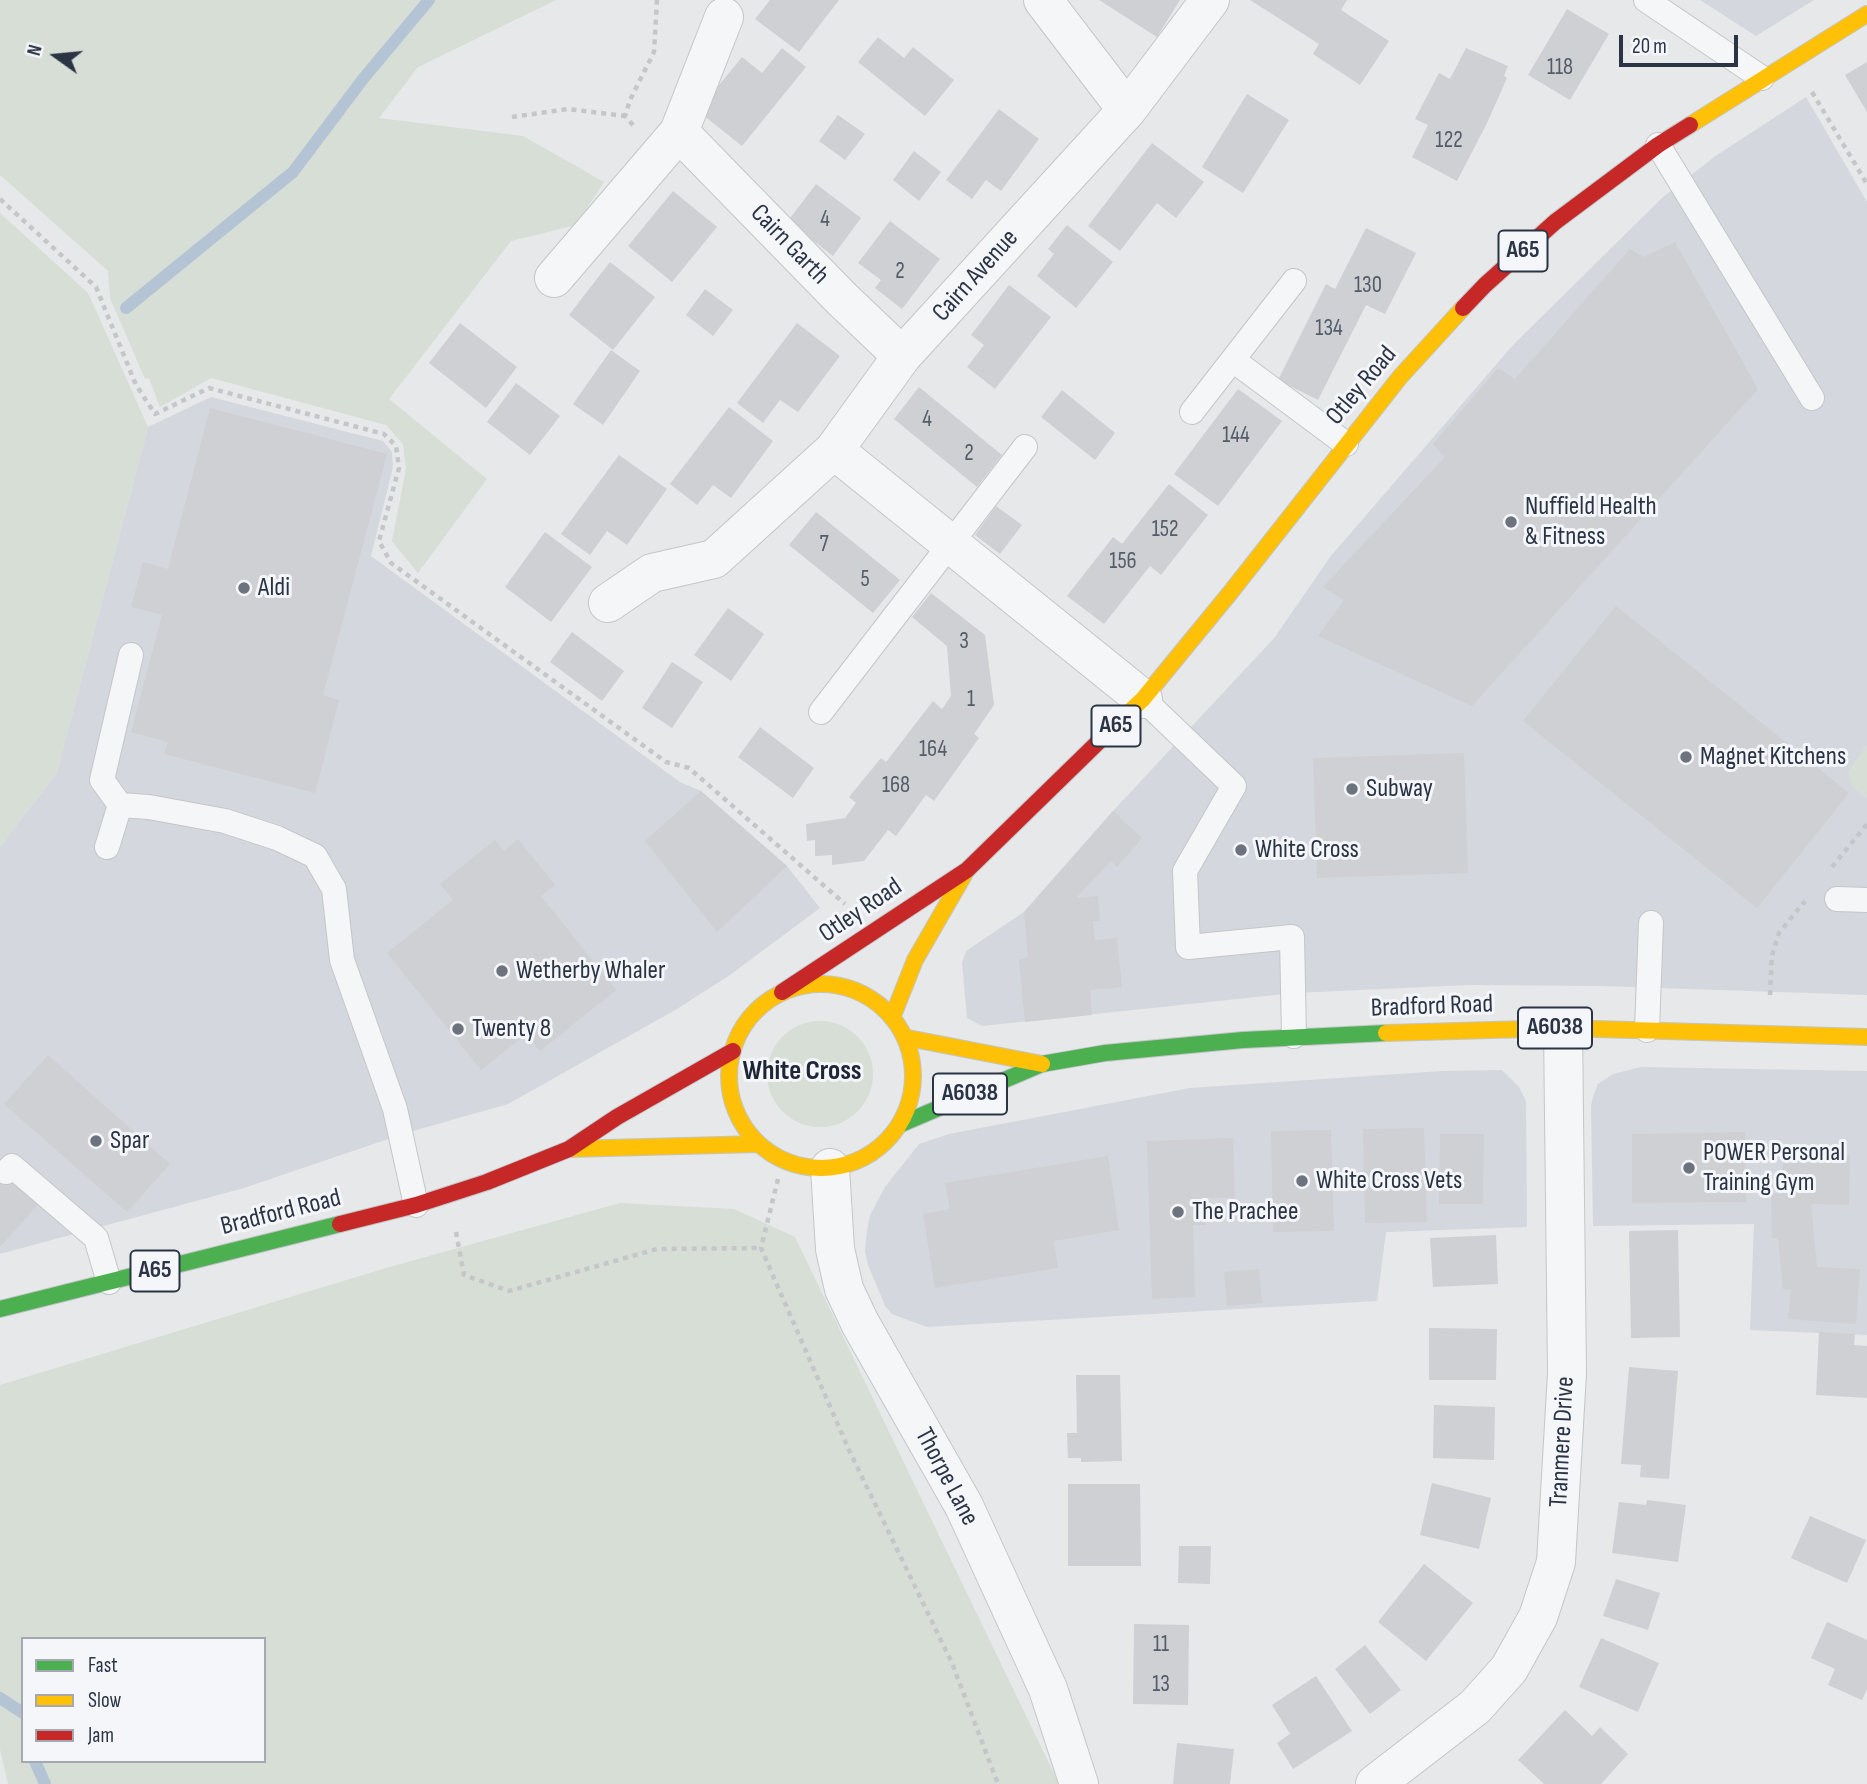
<!DOCTYPE html>
<style>
body{margin:0}
#map{position:relative;width:1867px;height:1784px;overflow:hidden;background:#e6e8ea;font-family:"Sofia Sans Condensed",sans-serif}
canvas{display:block}
.legend{position:absolute;left:21px;top:1637px;width:245px;height:126px;box-sizing:border-box;background:#f4f6f9;border:2px solid #a4a8b1;margin:0;padding:9px 12px;list-style:none;font-size:21px;color:#2b3445}
.legend li{display:flex;align-items:center;gap:14px;height:35px}
.legend b{width:35px;border:2px solid #a4a8b1}
.north{position:absolute;left:21px;top:21px;width:70px;height:70px;-webkit-text-stroke:5px #f4f6f9;paint-order:stroke;rotate:285deg;font-size:19px;font-weight:700;line-height:28px;text-align:center;color:#2b3445}
.north::after{content:'';display:block;margin:auto;width:24px;height:32px;background:#2b3445;clip-path:polygon(50% 0,100% 100%,50% 72%,0 100%)}
.scale{position:absolute;left:1619px;top:35px;width:119px;height:32px;box-sizing:border-box;border:4px solid #2b3445;border-top:0;padding-left:9px;font-size:21px;line-height:24px;white-space:nowrap;color:#2b3445;-webkit-text-stroke:5px #f4f6f9;paint-order:stroke}
</style>
<div id="map">
<canvas width="1867" height="1784"></canvas>
<ul class="legend">
<li><b style="height:9px;background:#4caf50"></b>Fast</li>
<li><b style="height:9px;background:#ffc107"></b>Slow</li>
<li><b style="height:9px;background:#c62828"></b>Jam</li>
</ul>
<div class="north">N</div>
<div class="scale">20 m</div>
</div>
<script>
const ctx = document.querySelector('canvas').getContext('2d');
ctx.lineJoin = 'round';
function fill(path, color) {
  ctx.fillStyle = color;
  ctx.fill(path, 'evenodd');
}
function toPath(rows) {
  const path = new Path2D();
  for (const r of rows) {
    if (r.length === 3) {
      path.moveTo(r[0] + r[2], r[1]);
      path.arc(r[0], r[1], r[2], 0, 2 * Math.PI);
      continue;
    }
    path.moveTo(r[0], r[1]);
    for (let i = 2; i < r.length; i += 2) path.lineTo(r[i], r[i + 1]);
  }
  return path;
}
function stroke(path, color, width, dash) {
  ctx.strokeStyle = color;
  ctx.lineWidth = width;
  ctx.lineCap = dash ? 'butt' : 'round';
  ctx.setLineDash(dash || []);
  ctx.stroke(path);
}
function write(font, color, halo, rows, align = 'center') {
  ctx.font = font + ' "Sofia Sans Condensed",sans-serif';
  ctx.lineWidth = 6;
  ctx.setLineDash([]);
  ctx.textBaseline = 'middle';
  ctx.strokeStyle = halo;
  ctx.fillStyle = color;
  for (const [text, x, y, turn = 0] of rows) {
    ctx.save();
    ctx.translate(x, y);
    ctx.rotate((+turn || 0) * Math.PI / 180);
    ctx.textAlign = isNaN(turn) ? turn : align;
    if (halo) ctx.strokeText(text, 0, 0);
    ctx.fillText(text, 0, 0);
    ctx.restore();
  }
}
fill(toPath([
 [1700,0,1814,0,1756,36],
 [1806,97,1867,202,1867,761,1852,786,1867,798,1867,995,1600,986,1469,985,1294,993,982,1026,967,1018,962,963,966,951,1024,912,1113,811,1275,637,1330,557,1513,345,1662,198,1714,157],
 [211,397,383,441,392,452,393,467,371,556,680,782,701,791,787,866,820,908,730,975,677,1009,508,1104,406,1133,244,1188,0,1254,0,847,57,772,148,427],
 [1641,1067,1867,1071,1867,1335,1750,1330,1754,1224,1593,1226,1591,1106,1593,1097,1598,1084,1613,1074],
 [1502,1070,1519,1087,1526,1101,1527,1227,1386,1232,1377,1301,927,1327,892,1314,885,1306,868,1265,865,1251,867,1230,870,1215,885,1187,919,1144,949,1134,1190,1088,1442,1071]
]), '#d4d7dd');
fill(toPath([
 [0,0,556,0,418,67,379,118,523,136,604,182,576,225,511,241,389,399,487,479,418,573,392,541,406,469,403,444,386,425,211,378,160,407,149,378,145,379,110,298,108,271,0,175],
 [0,213,88,293,148,427,57,772,0,847],
 [1867,744,1867,798,1852,787,1848,772],
 [820,1074,53],
 [620,1203,734,1209,795,1237,1059,1784,8,1784,0,1749,0,1385,386,1268],
 [23,1639,264,1639,264,1761,23,1761]
]), '#d6ded6');
stroke(toPath([
 [126,308,293,172,363,79,429,0],
 [0,1698,23,1713],
 [35,1761,45,1784]
]), '#b4c4d5', 12);
fill(toPath([
 [770,0,839,0,799,52,755,19],
 [1099,0,1180,0,1157,37],
 [1250,0,1347,0,1341,10,1389,41,1360,85,1313,54,1319,44],
 [1567,9,1609,34,1570,100,1528,75],
 [878,37,904,58,913,47,954,80,925,116,858,62],
 [782,48,806,67,742,146,698,111,742,57,762,73],
 [1466,48,1508,66,1504,76,1507,78,1487,123,1457,181,1412,157,1428,125,1415,119,1439,73,1450,79],
 [1867,62,1867,112,1845,75],
 [1247,94,1289,120,1243,193,1202,167],
 [999,109,1039,139,1001,191,986,180,972,199,946,180],
 [838,115,865,134,845,160,819,141],
 [1152,143,1204,182,1176,218,1157,203,1120,251,1088,226],
 [914,151,941,172,919,201,893,180],
 [816,184,861,218,833,256,788,221],
 [673,191,717,227,672,282,628,246],
 [890,221,940,259,902,309,875,288,881,280,858,263],
 [1067,225,1113,262,1076,308,1037,276,1054,254,1048,249],
 [1366,228,1416,253,1385,314,1366,305,1318,400,1278,380,1326,284,1335,289],
 [1675,242,1758,389,1472,706,1318,636,1344,600,1323,587,1445,457,1433,444,1498,368,1515,379,1630,249,1643,257],
 [610,262,655,297,613,350,569,315],
 [1009,285,1051,317,995,389,967,367,984,345,971,335],
 [705,289,733,310,713,336,686,315],
 [460,323,517,367,486,408,429,363],
 [797,323,840,356,798,412,780,400,763,423,737,403],
 [611,350,640,371,603,425,573,404],
 [516,383,560,416,530,455,487,422],
 [919,387,1002,455,977,487,894,419],
 [1238,389,1282,421,1218,506,1174,474],
 [1062,390,1115,433,1095,460,1041,417],
 [729,407,773,441,731,498,713,485,697,505,670,484],
 [210,408,387,454,323,695,339,700,315,793,164,754,168,742,131,732,162,615,131,607,143,562,168,569],
 [619,455,667,489,627,545,607,531,590,555,561,534],
 [1169,484,1208,515,1161,575,1150,566,1104,624,1067,596,1113,537,1122,544],
 [996,506,1022,525,1000,554,975,535],
 [816,512,900,580,873,613,789,545],
 [545,532,592,567,551,622,505,587],
 [931,593,985,635,994,705,974,734,979,738,934,801,926,795,896,836,888,830,864,861,832,865,832,855,815,856,815,840,807,841,806,824,845,818,856,803,849,797,881,758,886,762,933,701,942,709,951,696,947,646,912,617],
 [1616,606,1849,793,1757,908,1523,721],
 [728,608,764,634,731,681,694,655],
 [572,632,624,671,602,701,550,662],
 [672,662,703,682,672,728,642,708],
 [760,727,814,768,793,798,738,757],
 [1464,753,1468,873,1317,878,1313,758],
 [701,791,787,866,717,932,645,841],
 [1113,811,1142,838,1117,867,1111,861,1076,898,1098,896,1100,921,1093,921,1095,940,1117,938,1122,987,1090,990,1092,1015,1025,1022,1019,960,1028,957,1024,912],
 [518,839,555,885,541,896,616,990,540,1051,526,1034,481,1070,387,953,453,900,440,884,495,840,504,851],
 [48,1055,170,1164,127,1212,4,1104],
 [1424,1128,1427,1222,1365,1223,1363,1129],
 [1331,1130,1334,1231,1273,1232,1271,1131],
 [1745,1132,1746,1202,1632,1203,1632,1134],
 [1440,1134,1484,1134,1483,1204,1439,1204],
 [1233,1138,1235,1198,1206,1198,1206,1225,1193,1225,1195,1297,1152,1299,1147,1141],
 [1783,1153,1850,1155,1849,1205,1811,1204,1817,1267,1860,1269,1856,1324,1788,1319,1791,1290,1783,1289,1778,1238,1772,1238,1771,1193,1782,1194],
 [1108,1156,1119,1230,1054,1241,1058,1268,935,1288,923,1214,950,1209,945,1183],
 [0,1166,40,1202,0,1247],
 [1678,1230,1680,1337,1631,1338,1629,1231],
 [1496,1235,1498,1284,1433,1287,1430,1238],
 [1259,1269,1262,1303,1227,1306,1224,1272],
 [1429,1328,1497,1329,1496,1380,1429,1380],
 [1819,1332,1855,1334,1854,1345,1867,1346,1867,1398,1816,1395],
 [1629,1367,1678,1371,1669,1479,1640,1477,1641,1465,1621,1464],
 [1076,1375,1120,1375,1122,1461,1081,1462,1081,1458,1068,1458,1067,1433,1077,1433],
 [1434,1405,1495,1407,1494,1460,1433,1458],
 [1432,1483,1491,1498,1479,1549,1420,1535],
 [1068,1484,1140,1484,1141,1566,1068,1566],
 [1647,1500,1686,1505,1678,1562,1612,1553,1619,1502,1646,1505],
 [1810,1516,1866,1540,1847,1583,1791,1558],
 [1179,1546,1211,1546,1210,1584,1178,1583],
 [1424,1564,1473,1603,1426,1661,1378,1622],
 [1616,1579,1660,1593,1648,1630,1603,1616],
 [1827,1622,1867,1640,1867,1689,1862,1700,1828,1685,1835,1669,1811,1658],
 [1134,1624,1189,1625,1188,1705,1133,1704],
 [1601,1638,1659,1663,1638,1712,1579,1687],
 [1365,1645,1401,1690,1370,1714,1335,1669],
 [1316,1676,1352,1731,1293,1769,1277,1743,1290,1734,1272,1705],
 [1565,1710,1592,1736,1600,1727,1628,1754,1601,1784,1544,1784,1518,1760],
 [1177,1743,1234,1749,1230,1784,1173,1784]
]), '#ced0d3');
const lane = toPath([
 [1646,0,1762,78],
 [1658,145,1812,398],
 [1233,360,1346,444],
 [1192,412,1294,281],
 [1143,699,1234,786,1185,871,1188,947,1292,937,1294,1036],
 [821,712,1025,447],
 [120,805,102,780,131,655],
 [107,847,120,805,149,807,225,821,277,838,315,856,334,889,342,960,395,1109,416,1205],
 [1837,899,1867,900],
 [1647,1030,1651,923],
 [6,1172,12,1166,96,1238,109,1282]
]);
const street = toPath([
 [1043,0,1127,110],
 [679,132,842,299,902,356],
 [554,278,679,132,724,17],
 [834,450,1143,699],
 [608,603,652,573,714,559,834,450,902,356,1127,110,1210,0],
 [830,1168,835,1249,844,1289,860,1323,964,1506,1048,1689,1079,1784],
 [1375,1784,1475,1707,1509,1669,1538,1617,1556,1562,1567,1373,1563,1028]
]);
const fast = toPath([
 [899,1125,1042,1064,1105,1053,1243,1040,1386,1033],
 [0,1309,340,1224]
]);
const slow = toPath([
 [1690,125,1867,14],
 [1126,715,1143,699,1230,593,1400,377,1463,308],
 [821,1076,92],
 [892,1018,915,960,964,875],
 [1386,1033,1563,1028,1867,1037],
 [908,1038,1042,1064],
 [569,1149,758,1144]
]);
const jam = toPath([
 [1463,308,1485,285,1555,222,1658,145,1690,125],
 [782,992,967,870,1126,715],
 [340,1224,416,1205,487,1182,569,1149,617,1117,733,1051]
]);
stroke(lane, '#c4c6c8', 26);
stroke(street, '#c4c6c8', 40);
stroke(fast, '#c2c5c8', 18);
stroke(slow, '#c2c5c8', 18);
stroke(jam, '#c2c5c8', 18);
stroke(toPath([
 [1812,92,1867,184],
 [512,117,568,109,625,116],
 [633,125,625,116,630,100,654,52,657,0],
 [0,199,96,287,136,385,155,414,209,388,384,434,396,446,399,468,379,541,391,563,666,762,689,768,845,904],
 [1832,867,1867,824],
 [1770,995,1772,955,1779,933,1805,901],
 [778,1179,761,1248,849,1450,952,1663,998,1784],
 [456,1232,464,1275,509,1291,657,1249,761,1248]
]), '#c5c6ca', 4.5, [5, 5]);
stroke(lane, '#f5f6f7', 24);
stroke(street, '#f5f6f7', 38);
stroke(fast, '#4caf50', 16);
stroke(slow, '#ffc107', 16);
stroke(jam, '#c62828', 16);
for (const [x, y, r, color] of [
 [1511,522,7,"#6c737f"],
 [244,588,7,"#6c737f"],
 [1686,757,7,"#6c737f"],
 [1352,789,7,"#6c737f"],
 [1241,850,7,"#6c737f"],
 [502,971,7,"#6c737f"],
 [458,1029,7,"#6c737f"],
 [96,1141,7,"#6c737f"],
 [1689,1168,7,"#6c737f"],
 [1302,1181,7,"#6c737f"],
 [1178,1212,7,"#6c737f"]
]) {
  const dot = new Path2D();
  dot.arc(x, y, r, 0, 2 * Math.PI);
  ctx.fillStyle = color;
  ctx.fill(dot);
  stroke(dot, '#f4f6f9', 2.5);
}
write('23px', '#545c69', null, [
 ["118",1560,68],
 ["122",1449,141],
 ["4",825,220],
 ["2",900,272],
 ["130",1368,286],
 ["134",1329,329],
 ["4",927,420],
 ["144",1236,436],
 ["2",969,454],
 ["152",1165,530],
 ["7",824,545],
 ["156",1123,562],
 ["5",865,580],
 ["3",964,642],
 ["1",971,700],
 ["164",933,750],
 ["168",896,786],
 ["11",1161,1645],
 ["13",1161,1685]
]);
for (const [x, y, w] of [
 [1523,251,49],
 [1116,726,49],
 [1555,1028,74],
 [970,1094,74],
 [155,1271,49]
]) {
  const box = new Path2D();
  box.roundRect(x - w / 2, y - 20.5, w, 41, 5);
  ctx.fillStyle = '#f4f6f9';
  ctx.fill(box);
  stroke(box, '#2b3445', 2);
}
write('bold 24px', '#2b3445', null, [
 ["A65",1523,251],
 ["A65",1116,726],
 ["A6038",1555,1028],
 ["A6038",970,1094],
 ["A65",155,1271]
]);
write('26px', '#2b3445', '#f4f6f9', [
 ["Cairn Garth",789,245,46],
 ["Cairn Avenue",976,276,-48],
 ["Otley Road",1362,386,-50],
 ["Otley Road",861,911,-34],
 ["Bradford Road",1432,1007,-2],
 ["Bradford Road",281,1213,-14],
 ["Tranmere Drive",1563,1442,-87],
 ["Thorpe Lane",946,1477,62]
]);
write('26px', '#2b3445', '#f4f6f9', [
 ["Nuffield Health",1525,507],
 ["& Fitness",1525,537],
 ["Aldi",258,588],
 ["Magnet Kitchens",1700,757],
 ["Subway",1366,789],
 ["White Cross",1255,850],
 ["Wetherby Whaler",516,971],
 ["Twenty 8",472,1029],
 ["Spar",110,1141],
 ["POWER Personal",1703,1153],
 ["Training Gym",1703,1183],
 ["White Cross Vets",1316,1181],
 ["The Prachee",1192,1212]
], 'left');
write('bold 28px', '#1d2536', '#f4f6f9', [
 ["White Cross",802,1072]
]);
</script>
